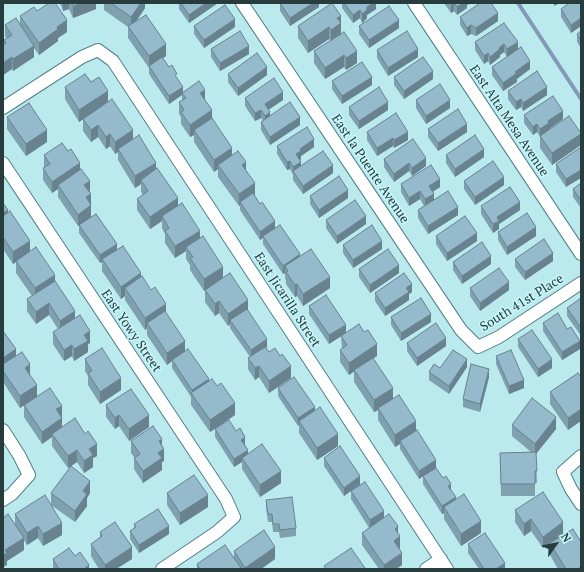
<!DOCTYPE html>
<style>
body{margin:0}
#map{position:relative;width:584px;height:572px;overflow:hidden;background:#bae9ee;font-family:"PT Serif",serif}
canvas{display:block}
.frame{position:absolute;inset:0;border:4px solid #283b3d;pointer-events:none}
.north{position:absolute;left:536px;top:524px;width:40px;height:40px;-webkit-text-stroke:3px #c7f7fb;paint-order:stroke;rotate:57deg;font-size:11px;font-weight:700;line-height:16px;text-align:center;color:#283b3d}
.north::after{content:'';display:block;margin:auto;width:14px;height:18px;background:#283b3d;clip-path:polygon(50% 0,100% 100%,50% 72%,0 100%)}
</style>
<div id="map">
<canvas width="584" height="572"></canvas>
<div class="frame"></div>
<div class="north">N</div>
</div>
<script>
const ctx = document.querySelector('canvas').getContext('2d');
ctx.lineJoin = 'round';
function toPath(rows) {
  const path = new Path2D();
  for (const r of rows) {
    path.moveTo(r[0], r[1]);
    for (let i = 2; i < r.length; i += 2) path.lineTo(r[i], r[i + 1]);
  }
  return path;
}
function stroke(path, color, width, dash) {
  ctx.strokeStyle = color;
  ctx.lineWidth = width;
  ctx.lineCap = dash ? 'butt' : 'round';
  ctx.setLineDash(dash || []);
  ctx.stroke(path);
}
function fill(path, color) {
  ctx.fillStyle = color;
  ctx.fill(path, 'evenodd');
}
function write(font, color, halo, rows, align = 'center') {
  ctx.font = font + ' "PT Serif",serif';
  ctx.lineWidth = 3;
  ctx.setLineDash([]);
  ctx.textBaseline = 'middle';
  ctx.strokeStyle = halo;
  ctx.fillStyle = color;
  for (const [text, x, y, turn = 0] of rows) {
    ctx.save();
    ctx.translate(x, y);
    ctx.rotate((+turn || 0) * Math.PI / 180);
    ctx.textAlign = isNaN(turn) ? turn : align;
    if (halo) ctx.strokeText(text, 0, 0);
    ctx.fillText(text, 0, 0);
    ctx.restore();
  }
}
stroke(toPath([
 [518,3,581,99]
]), '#829ab5', 4);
const minor = toPath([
 [242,3,461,330,478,347,499,337,581,283],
 [414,3,581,254],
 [3,108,82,57,98,50,113,61,447,569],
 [3,163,226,499,234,517,217,532,162,569],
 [3,430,19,455,29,475,12,494,3,500],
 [581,456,563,472,571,489,581,504],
 [426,569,441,559]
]);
stroke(minor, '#538084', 14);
stroke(minor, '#fff', 12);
fill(toPath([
 [60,3,96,3,96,9,73,18,69,9,63,11],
 [104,3,145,3,145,8,137,20,166,56,163,58,177,79,183,92,205,99,212,119,232,155,246,171,255,195,254,196,275,228,300,256,330,288,303,306,297,296,295,297,286,284,286,281,285,278,285,273,283,274,263,244,263,238,260,240,240,210,240,206,239,206,218,177,218,169,214,172,194,142,194,135,190,137,181,124,181,117,179,114,179,102,182,101,182,95,169,104,149,74,149,68,128,38,128,27,104,10],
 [179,3,218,3,189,23,179,9],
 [280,3,319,3,319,7,290,26,280,11],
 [342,3,376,3,376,9,367,15,367,18,362,23,360,18,353,23,342,8],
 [444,3,471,3,467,5,467,8,457,15,454,11,451,13],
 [581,3,581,26,571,33,561,17,561,9],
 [37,11,67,32,58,38,58,41,39,55,34,48,34,57,13,71,12,69,3,75,3,45,4,44,4,40,7,38,5,37,5,25,20,24,20,16],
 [341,16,341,34,357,63,346,70,344,67,325,79,314,63,314,51,330,41,329,39,308,53,298,38,298,26],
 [460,17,498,21,476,36,471,34,467,36,460,25],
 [504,23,518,49,530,69,517,79,517,82,503,91,492,75,492,67,507,57,504,52,500,55,500,57,490,65,488,61,484,64,475,50,475,42],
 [194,26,235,27,204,48,194,34],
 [359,26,399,28,369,48,359,34],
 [581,31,581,48,577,42,577,34],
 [211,49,249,54,220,71,211,57],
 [377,50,418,57,388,76,377,58],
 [228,74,267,75,238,96,228,82],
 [394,77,433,79,404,99,394,85],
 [332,81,372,85,342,104,332,89],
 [65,87,108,102,133,139,156,169,178,206,200,238,223,278,248,312,267,347,266,348,291,378,269,393,259,377,255,380,248,369,248,358,250,357,230,328,230,324,228,326,219,313,215,316,205,302,205,291,204,291,190,270,190,265,186,259,186,251,175,258,165,243,165,234,162,228,162,221,150,229,137,210,137,199,143,195,141,192,141,184,135,188,118,160,118,152,115,154,110,146,106,149,98,137,91,142,83,131,83,119,79,122,65,99],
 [508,91,547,95,523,111,521,107,516,110,508,99],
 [245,98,283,100,268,110,270,116,300,125,270,145,261,130,261,122,263,121,261,118,255,121,245,106],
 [416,100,450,108,426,124,416,108],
 [349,107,388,110,359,129,349,115],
 [524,115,563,119,549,129,549,130,581,133,581,145,552,165,540,148,540,137,537,132,533,135,524,123],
 [7,117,47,142,26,156,7,129],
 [428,129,467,132,438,151,428,137],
 [367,132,408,140,394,148,393,146,377,156,367,140],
 [277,146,314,147,301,156,301,159,300,160,301,166,333,173,303,194,293,180,293,175,290,169,287,170,277,154],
 [581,147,566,187,556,172,556,164],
 [44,155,80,170,90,193,91,217,117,250,141,277,166,313,185,351,235,415,210,432,191,405,191,397,172,368,172,361,167,365,147,335,147,328,145,330,125,300,125,296,121,299,102,271,102,262,100,263,79,233,79,225,78,226,58,197,58,189,52,193,43,180,43,168,44,167],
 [446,155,484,157,455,177,446,163],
 [384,159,426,166,412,176,409,171,394,182,384,167],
 [464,181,504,185,475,205,464,189],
 [581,183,581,208,573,197,573,189],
 [401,184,440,187,433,192,434,200,458,215,428,234,418,218,418,210,424,206,420,199,409,206,401,192],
 [310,196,348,198,319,218,310,204],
 [3,203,8,212,30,251,55,281,75,318,90,343,88,344,88,352,74,361,72,356,64,361,53,344,53,332,58,329,49,315,36,324,27,311,27,299,32,296,16,273,16,262,13,264,3,249],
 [481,206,520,210,499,224,499,229,493,233,481,214],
 [326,220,366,224,337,244,326,228],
 [498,232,536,236,507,255,498,240],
 [436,236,477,241,447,261,436,244],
 [343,245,382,249,353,268,343,253],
 [515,259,553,261,525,280,515,267],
 [453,262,491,264,462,284,453,270],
 [359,269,399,273,370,293,359,277],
 [470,288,509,290,480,311,470,296],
 [412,292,409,294,409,300,385,316,375,301,375,293],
 [581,298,581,336,567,316,567,308],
 [309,306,346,333,329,344,309,314],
 [391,317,431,322,401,341,391,325],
 [543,323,580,349,562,360,543,331],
 [3,331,16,356,30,376,37,397,62,418,62,427,97,456,93,458,93,467,84,473,77,462,68,468,52,446,52,437,42,444,24,417,24,405,20,408,3,382],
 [341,336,377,356,373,358,393,399,416,430,436,468,451,490,456,500,481,533,461,546,444,519,444,513,442,514,423,484,423,476,419,479,400,449,400,444,395,447,378,420,378,410,374,412,354,382,354,371,349,375,340,362,340,350,342,349],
 [518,339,552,368,538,377,518,347],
 [407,343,446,346,417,366,407,351],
 [496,356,524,388,509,394,496,364],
 [85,359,121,390,100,404,88,385,88,376,85,371],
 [467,367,449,394,429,380,429,372,440,368],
 [578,373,568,430,550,404,550,392],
 [489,377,480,412,463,407,463,399],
 [278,388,315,410,338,446,317,460,299,433,299,425,298,426,278,396],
 [106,405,149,427,129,441,119,426,115,429,106,417],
 [512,425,556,429,536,454,537,483,535,483,535,496,501,496,500,453,531,452,512,436],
 [215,429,245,445,248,453,281,483,260,497,242,469,242,462,234,467,215,437],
 [131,441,162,446,164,461,162,462,162,470,143,483,134,469,134,457,131,453],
 [324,458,360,484,384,518,398,533,400,548,399,549,402,565,396,569,379,569,362,545,362,533,369,528,351,499,351,491,344,496,324,466],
 [51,493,90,493,87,498,87,506,75,522,51,505],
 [167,493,208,507,180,525,167,505],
 [266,500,296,528,296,536,280,538,279,532,273,532,272,522,268,522,266,508],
 [515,510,563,534,554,541,581,569,558,569,550,555,550,544,543,548,531,531,524,536,515,522],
 [15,514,62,535,43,546,38,538,27,545,24,540,24,550,7,561,7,565,3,567,15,524],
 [134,524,169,534,139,553,130,539,130,531,134,528],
 [100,532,132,559,116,569,99,569,91,556,91,544,100,538],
 [468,544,505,569,479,569,468,553],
 [234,551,275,559,261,569,197,569,197,564,234,557],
 [75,556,89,569,53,569,53,559]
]), '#7fa0af');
fill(toPath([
 [63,3,69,3,69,9,63,11],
 [82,3,96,3,96,9,73,18,73,6],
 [141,3,145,3,145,8,131,29,131,17],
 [206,3,218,3,189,23,189,15],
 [313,3,319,3,319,7,290,26,290,18],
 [373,3,376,3,376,9,367,15,367,18,362,23,362,14,367,7],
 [454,3,454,11,451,13,451,5],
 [463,3,471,3,467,5,467,8,457,15,457,7],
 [554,3,560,3,554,6],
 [360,10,360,18,353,23,353,15],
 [498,13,498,21,476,36,476,28],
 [341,16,341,35,331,42,331,30,337,18],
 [581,18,581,26,571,33,571,25],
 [235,19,235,27,204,48,204,40],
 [67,20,67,32,58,38,58,41,39,55,39,43,57,27],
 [399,20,399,28,369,48,369,40],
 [471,25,471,34,467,36,467,28],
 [329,27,329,39,308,53,308,41],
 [518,42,518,50,507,57,507,49],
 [166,44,166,56,149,67,149,66,149,68,149,56],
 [504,44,504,52,500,55,500,57,490,65,490,57,499,48],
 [34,46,34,57,13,71,13,59],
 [249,46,249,54,220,71,220,63],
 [418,49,418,57,388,76,388,68],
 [357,51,357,63,346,70,346,58],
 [488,53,488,61,484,64,484,56],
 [344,55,344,67,325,79,325,68],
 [12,57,12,69,3,75,3,63],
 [530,61,530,69,517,79,517,82,503,91,503,83,515,72],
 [267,67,267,75,238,96,238,88],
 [433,71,433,79,404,99,404,91],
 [372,77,372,85,342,104,342,96],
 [183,87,183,94,182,93,182,95,169,104,169,96],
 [547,87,547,95,523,111,523,103],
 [205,90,205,102,200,93],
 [108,91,108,103,79,122,79,110],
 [283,92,283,100,265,112,265,104],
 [521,99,521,107,516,110,516,102],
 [450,100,450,108,426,124,426,116],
 [388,102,388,110,359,129,359,121],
 [212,110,212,122,194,130,194,135,190,137,190,125],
 [261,110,261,118,255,121,255,113],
 [563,111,563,119,549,129,549,131,540,137,540,129,548,121],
 [270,112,270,120,265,124,265,116],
 [300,117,300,125,270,145,270,137],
 [467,124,467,132,438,151,438,143],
 [537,124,537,132,533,135,533,127],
 [98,125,98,137,91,142,91,130],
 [47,130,47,142,26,156,26,144],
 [133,130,133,142,118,149,118,152,115,154,115,142],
 [408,132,408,140,394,148,394,140],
 [110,134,110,146,106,149,106,137],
 [581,134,581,145,552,165,552,153],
 [393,138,393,146,377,156,377,148],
 [314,139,314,147,301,156,301,159,296,162,296,154,300,149],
 [232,148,232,160,218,165,218,169,214,172,214,160],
 [484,149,484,157,455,177,455,169],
 [426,158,426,166,412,176,412,168],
 [290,161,290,169,287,170,287,162],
 [246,162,246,174,242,165],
 [301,162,301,170,293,171,293,175,293,167],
 [80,163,80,174,58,185,58,189,52,193,52,182],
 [156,163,156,175,141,180,141,184,135,188,135,176],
 [409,163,409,171,394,182,394,174],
 [333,165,333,173,303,194,303,186],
 [581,167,581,178,566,187,566,179],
 [504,177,504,185,475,205,475,197],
 [440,179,440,187,429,194,429,186],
 [90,181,90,193,84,185],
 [255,183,255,195,241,205,240,202,240,206,239,206,239,194],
 [348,190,348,198,319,218,319,210],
 [420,191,420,199,409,206,409,198],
 [91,194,91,217,78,226,78,215,86,197],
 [434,194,434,202,425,208,425,199],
 [178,198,178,210,162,216,162,221,150,229,150,217],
 [520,202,520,210,499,224,499,229,493,233,493,224,497,217],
 [458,207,458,215,428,234,428,226],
 [8,210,8,218,3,221,3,213],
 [366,216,366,224,337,244,337,236],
 [275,221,275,230,263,236,263,238,260,240,260,232],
 [536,227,536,236,507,255,507,247],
 [200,231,200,243,186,247,186,251,175,258,175,246],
 [477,233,477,241,447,261,447,253],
 [30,241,30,253,16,261,16,262,13,264,13,252],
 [382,241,382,249,353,268,353,260],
 [117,244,117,252,102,259,102,262,100,263,100,255],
 [553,253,553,261,525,280,525,272],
 [300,254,300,262,285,266,285,273,283,274,283,266],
 [491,256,491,264,462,284,462,276],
 [399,265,399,273,370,293,370,285],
 [223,267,223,279,204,291,204,279],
 [141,273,141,285,125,288,125,296,121,299,121,287],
 [55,275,55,287,35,300,35,288],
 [330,277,330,288,303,306,303,294],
 [509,282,509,290,480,311,480,303],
 [297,284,297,296,295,297,295,285],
 [412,284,412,292,409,294,409,300,385,316,385,308,406,288],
 [248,300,248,312,230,320,230,324,228,326,228,314],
 [219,301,219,313,215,316,215,304],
 [49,303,49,315,36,324,36,312],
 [166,304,166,316,147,323,147,328,145,330,145,318],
 [75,311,75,322,60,332,60,321],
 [431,314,431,322,401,341,401,333],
 [346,325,346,333,329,344,329,335],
 [90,331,90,343,88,344,88,352,74,361,74,349,84,335],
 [446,338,446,346,417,366,417,358],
 [267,339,267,347,251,358,251,350],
 [185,341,185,353,172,360,172,361,167,365,167,353],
 [580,341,580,349,562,360,562,352],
 [377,344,377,356,349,375,349,363],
 [72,345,72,356,64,361,64,350],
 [16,349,16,361,3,370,3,358],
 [467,359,467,367,449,394,449,386],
 [552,359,552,368,538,377,538,369],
 [30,364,30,376,25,368],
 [259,366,259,377,255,380,255,368],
 [291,366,291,378,269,393,269,381],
 [489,369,489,377,480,412,480,404],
 [121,378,121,390,100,404,100,392],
 [209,379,209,387,192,394,192,390],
 [524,380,524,388,509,394,509,386],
 [37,385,37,397,20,408,20,396],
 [393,388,393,400,378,408,378,410,374,412,374,400],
 [235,403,235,415,210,432,210,420],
 [62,406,62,418,56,409],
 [315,407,315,415,299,421,299,425,298,426,298,418],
 [581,409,581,421,568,430,568,418],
 [119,415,119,426,115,429,115,418],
 [149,415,149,427,129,441,129,429],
 [556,417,556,429,535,455,535,444],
 [62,418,62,430,52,434,52,437,42,444,42,432],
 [416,421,416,433,400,441,400,444,395,447,395,435],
 [338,434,338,446,317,460,317,448],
 [245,437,245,445,241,448,241,440],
 [162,439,162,450,164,449,164,461,162,462,162,470,143,483,143,471,159,441],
 [97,444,97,456,93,458,93,467,84,473,84,461,89,449],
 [77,450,77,462,68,468,68,456],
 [248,450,248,458,242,458,242,462,234,467,234,459],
 [436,460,436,468,419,479,419,471],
 [281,471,281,483,260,497,260,485],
 [360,476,360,484,344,496,344,488],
 [90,481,90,493,87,498,87,506,75,522,75,511,83,491],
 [451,484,451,492,448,486],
 [208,495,208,507,180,525,180,513],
 [456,497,456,505,444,507,444,513,442,514,442,506],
 [384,511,384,519,370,528,370,520],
 [531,519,531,531,524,536,524,524],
 [481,521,481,533,461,546,461,534],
 [563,522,563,534,543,548,543,537],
 [62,523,62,535,43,546,43,534],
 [38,526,38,538,27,545,27,533],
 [169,526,169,534,139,553,139,545],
 [398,526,398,538,395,529],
 [400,536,400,548,394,553,394,541],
 [24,538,24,550,7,561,7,565,3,567,3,555,5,550],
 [132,547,132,559,116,569,105,569,105,565],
 [275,547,275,559,261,569,245,569,245,568],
 [402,553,402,565,396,569,384,569,384,565],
 [505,563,505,569,496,569],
 [89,565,89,569,84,569]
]), '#68828f');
const building = toPath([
 [49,3,55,3,67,20,57,27,58,29,39,43,20,16,34,7,37,11,49,3],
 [72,3,82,3,73,6,72,3],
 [111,3,141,3,131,17,111,3],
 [181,3,206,3,189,15,181,3],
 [280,3,313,3,290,18,280,3],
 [332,3,341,16,337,18,341,23,331,30,329,27,308,41,298,26,332,3],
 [344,3,373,3,367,7,367,10,362,14,360,10,353,15,344,3],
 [454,3,463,3,457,7,454,3],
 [480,3,491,3,498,13,476,28,471,25,467,28,460,17,480,3],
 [569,3,581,3,581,18,571,25,561,9,569,3],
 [225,5,235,19,204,40,194,26,225,5],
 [389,6,399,20,369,40,359,26,389,6],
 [146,15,166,44,149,56,128,26,146,15],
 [16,18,34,46,13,59,12,57,3,63,3,45,6,43,4,40,12,35,5,25,16,18],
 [504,23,518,42,507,49,504,44,499,48,500,49,490,57,488,53,484,56,475,42,504,23],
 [240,31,249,46,220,63,211,49,240,31],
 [407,31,418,49,388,68,377,50,407,31],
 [581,31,581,40,577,34,581,31],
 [344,32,357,51,346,58,344,55,325,68,314,51,344,32],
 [521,47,530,61,515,72,517,73,503,83,492,67,521,47],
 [257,53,267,67,238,88,228,74,257,53],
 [162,57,169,67,172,65,177,74,175,75,183,87,169,96,149,66,162,57],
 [423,57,433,71,404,91,394,77,423,57],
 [362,62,372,77,342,96,332,81,362,62],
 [537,71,547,87,523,103,521,99,516,102,508,91,537,71],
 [85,74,91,82,99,77,108,91,79,110,65,87,85,74],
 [274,78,283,92,265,104,270,112,265,116,261,110,255,113,245,98,274,78],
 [199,81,205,90,200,93,212,110,190,125,181,112,184,110,179,102,186,98,182,93,199,81],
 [440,84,450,100,426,116,416,100,440,84],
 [379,87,388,102,359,121,349,107,379,87],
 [553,96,563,111,548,121,549,123,540,129,537,124,533,127,524,115,553,96],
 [112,99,133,130,115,142,110,134,106,137,98,125,91,130,83,119,112,99],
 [290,102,300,117,270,137,261,122,290,102],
 [29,103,47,130,26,144,7,117,29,103],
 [458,109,467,124,438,143,428,129,458,109],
 [396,113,408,132,394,140,393,138,377,148,367,132,396,113],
 [569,116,581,133,581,134,552,153,540,136,569,116],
 [212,118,232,148,214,160,194,130,212,118],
 [307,127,314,139,300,149,301,151,296,154,301,162,293,167,290,161,287,162,277,146,307,127],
 [139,135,156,163,135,176,118,149,139,135],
 [475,135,484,149,455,169,446,155,475,135],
 [413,139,426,158,412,168,409,163,394,174,384,159,413,139],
 [62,143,68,151,71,149,80,163,52,182,43,168,50,164,44,155,62,143],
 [581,147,581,167,580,168,581,170,566,179,556,164,581,147],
 [238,151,246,162,242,165,255,183,239,194,218,165,238,151],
 [323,151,333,165,303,186,293,171,323,151],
 [493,161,504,177,475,197,464,181,493,161],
 [431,165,440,179,429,186,434,194,425,199,420,191,409,198,401,184,431,165],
 [157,168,178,198,150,217,137,199,148,191,141,180,157,168],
 [81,169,90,181,84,185,91,194,86,197,91,205,78,215,58,185,81,169],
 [339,176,348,190,319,210,310,196,339,176],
 [581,183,581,200,573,189,581,183],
 [510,187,520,202,497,217,499,221,493,224,481,206,510,187],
 [448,191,458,207,428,226,418,210,448,191],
 [253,193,260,204,262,202,275,221,260,232,240,202,253,193],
 [355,200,366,216,337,236,326,220,355,200],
 [3,203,8,210,3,213,3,203],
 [182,203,200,231,175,246,165,231,169,228,162,216,182,203],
 [10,211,30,241,13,252,3,237,3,216,10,211],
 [527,213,536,227,507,247,498,232,527,213],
 [96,214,117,244,100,255,79,225,96,214],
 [465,216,477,233,447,253,436,236,465,216],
 [280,225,300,254,283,266,263,236,280,225],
 [372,225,382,241,353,260,343,245,372,225],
 [203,236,223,267,204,279,190,258,193,257,186,247,203,236],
 [544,239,553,253,525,272,515,259,544,239],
 [482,242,491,256,462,276,453,262,482,242],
 [123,246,141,273,121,287,102,259,123,246],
 [36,247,55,275,35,288,16,261,36,247],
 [311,249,330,277,303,294,297,284,295,285,286,272,288,271,285,266,311,249],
 [388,249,399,265,370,285,359,269,388,249],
 [499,268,509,282,480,303,470,288,499,268],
 [230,273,248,300,228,314,219,301,215,304,205,290,230,273],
 [404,273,412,284,406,288,409,292,385,308,375,293,404,273],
 [142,276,151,290,155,287,166,304,145,318,125,288,142,276],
 [55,281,75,311,60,321,49,303,36,312,27,299,55,281],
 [326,295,346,325,329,335,309,306,326,295],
 [421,298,431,314,401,333,391,317,421,298],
 [581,298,581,328,567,308,581,298],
 [247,309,267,339,251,350,230,320,247,309],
 [165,311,185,341,167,353,147,323,165,311],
 [558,313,567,329,571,327,580,341,562,352,543,323,558,313],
 [80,315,90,331,84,335,88,341,74,349,72,345,64,350,53,332,80,315],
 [436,323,446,338,417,358,407,343,436,323],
 [359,324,364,332,368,330,377,344,349,363,340,350,347,345,341,336,359,324],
 [532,330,552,359,538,369,518,339,532,330],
 [3,331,16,349,3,358,3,331],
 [265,347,269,352,275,348,280,356,282,354,291,366,269,381,259,366,255,368,248,358,265,347],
 [102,348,121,378,100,392,88,373,92,371,85,359,102,348],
 [188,349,209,379,192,390,172,360,188,349],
 [453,350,467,359,449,386,429,372,434,364,440,368,453,350],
 [511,350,524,380,509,386,496,356,511,350],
 [22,352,30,364,25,368,37,385,20,396,3,371,3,364,22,352],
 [373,358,393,388,374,400,354,370,373,358],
 [471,364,489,369,480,404,463,399,471,364],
 [578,373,581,377,581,409,568,418,550,392,578,373],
 [294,377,315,407,298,418,278,388,294,377],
 [212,379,217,386,221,383,235,403,210,420,191,393,212,379],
 [50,388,62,406,56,409,62,418,42,432,24,405,50,388],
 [131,389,149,415,129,429,119,415,115,418,106,405,131,389],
 [399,395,416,421,395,435,378,408,399,395],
 [532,398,556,417,535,444,512,425,532,398],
 [320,407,338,434,317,448,299,421,320,407],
 [75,418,85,434,88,431,97,444,89,449,93,455,84,461,77,450,68,456,52,434,75,418],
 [229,420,236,431,240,428,245,437,241,440,248,450,234,459,215,429,229,420],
 [153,426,162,439,159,441,164,449,158,453,162,458,143,471,134,458,140,454,131,441,153,426],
 [417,430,436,460,419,471,400,441,417,430],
 [262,444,281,471,260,485,242,458,262,444],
 [340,446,360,476,344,488,324,458,340,446],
 [536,452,537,471,535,471,535,484,501,484,500,453,536,452],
 [71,466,90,481,83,491,87,494,75,511,51,493,71,466],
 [436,468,443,478,446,476,451,484,448,486,456,497,442,506,423,476,436,468],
 [194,475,208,495,180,513,167,493,194,475],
 [365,482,384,511,370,520,351,491,365,482],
 [543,492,563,522,543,537,531,519,524,524,515,510,543,492],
 [464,494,481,521,461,534,444,507,464,494],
 [45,495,62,523,43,534,38,526,27,533,15,514,45,495],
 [292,497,296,528,280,530,279,524,273,524,272,514,268,514,266,500,292,497],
 [158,509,169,526,139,545,130,531,136,527,134,524,158,509],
 [8,514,24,538,5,550,7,553,3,555,3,518,8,514],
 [389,514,398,526,395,529,400,536,394,541,402,553,384,565,362,533,389,514],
 [115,522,132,547,105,565,91,544,102,536,100,532,115,522],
 [573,529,581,542,581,567,577,569,566,569,550,543,573,529],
 [264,530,275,547,245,568,234,551,264,530],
 [485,533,505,563,496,569,484,569,468,544,485,533],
 [225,545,241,568,238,569,200,569,197,564,225,545],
 [69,548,75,556,80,552,89,565,84,569,59,569,53,559,69,548],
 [351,548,365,568,364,569,326,569,324,566,351,548]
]);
fill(building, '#94bacc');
stroke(building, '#68828f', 1);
write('13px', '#283b3d', '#c7f7fb', [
 ["East Alta Mesa Avenue",509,121,56],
 ["East la Puente Avenue",370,169,56],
 ["East Jicarilla Street",287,300,57],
 ["South 41st Place",522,303,-32],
 ["East Yowy Street",131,331,56]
]);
</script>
